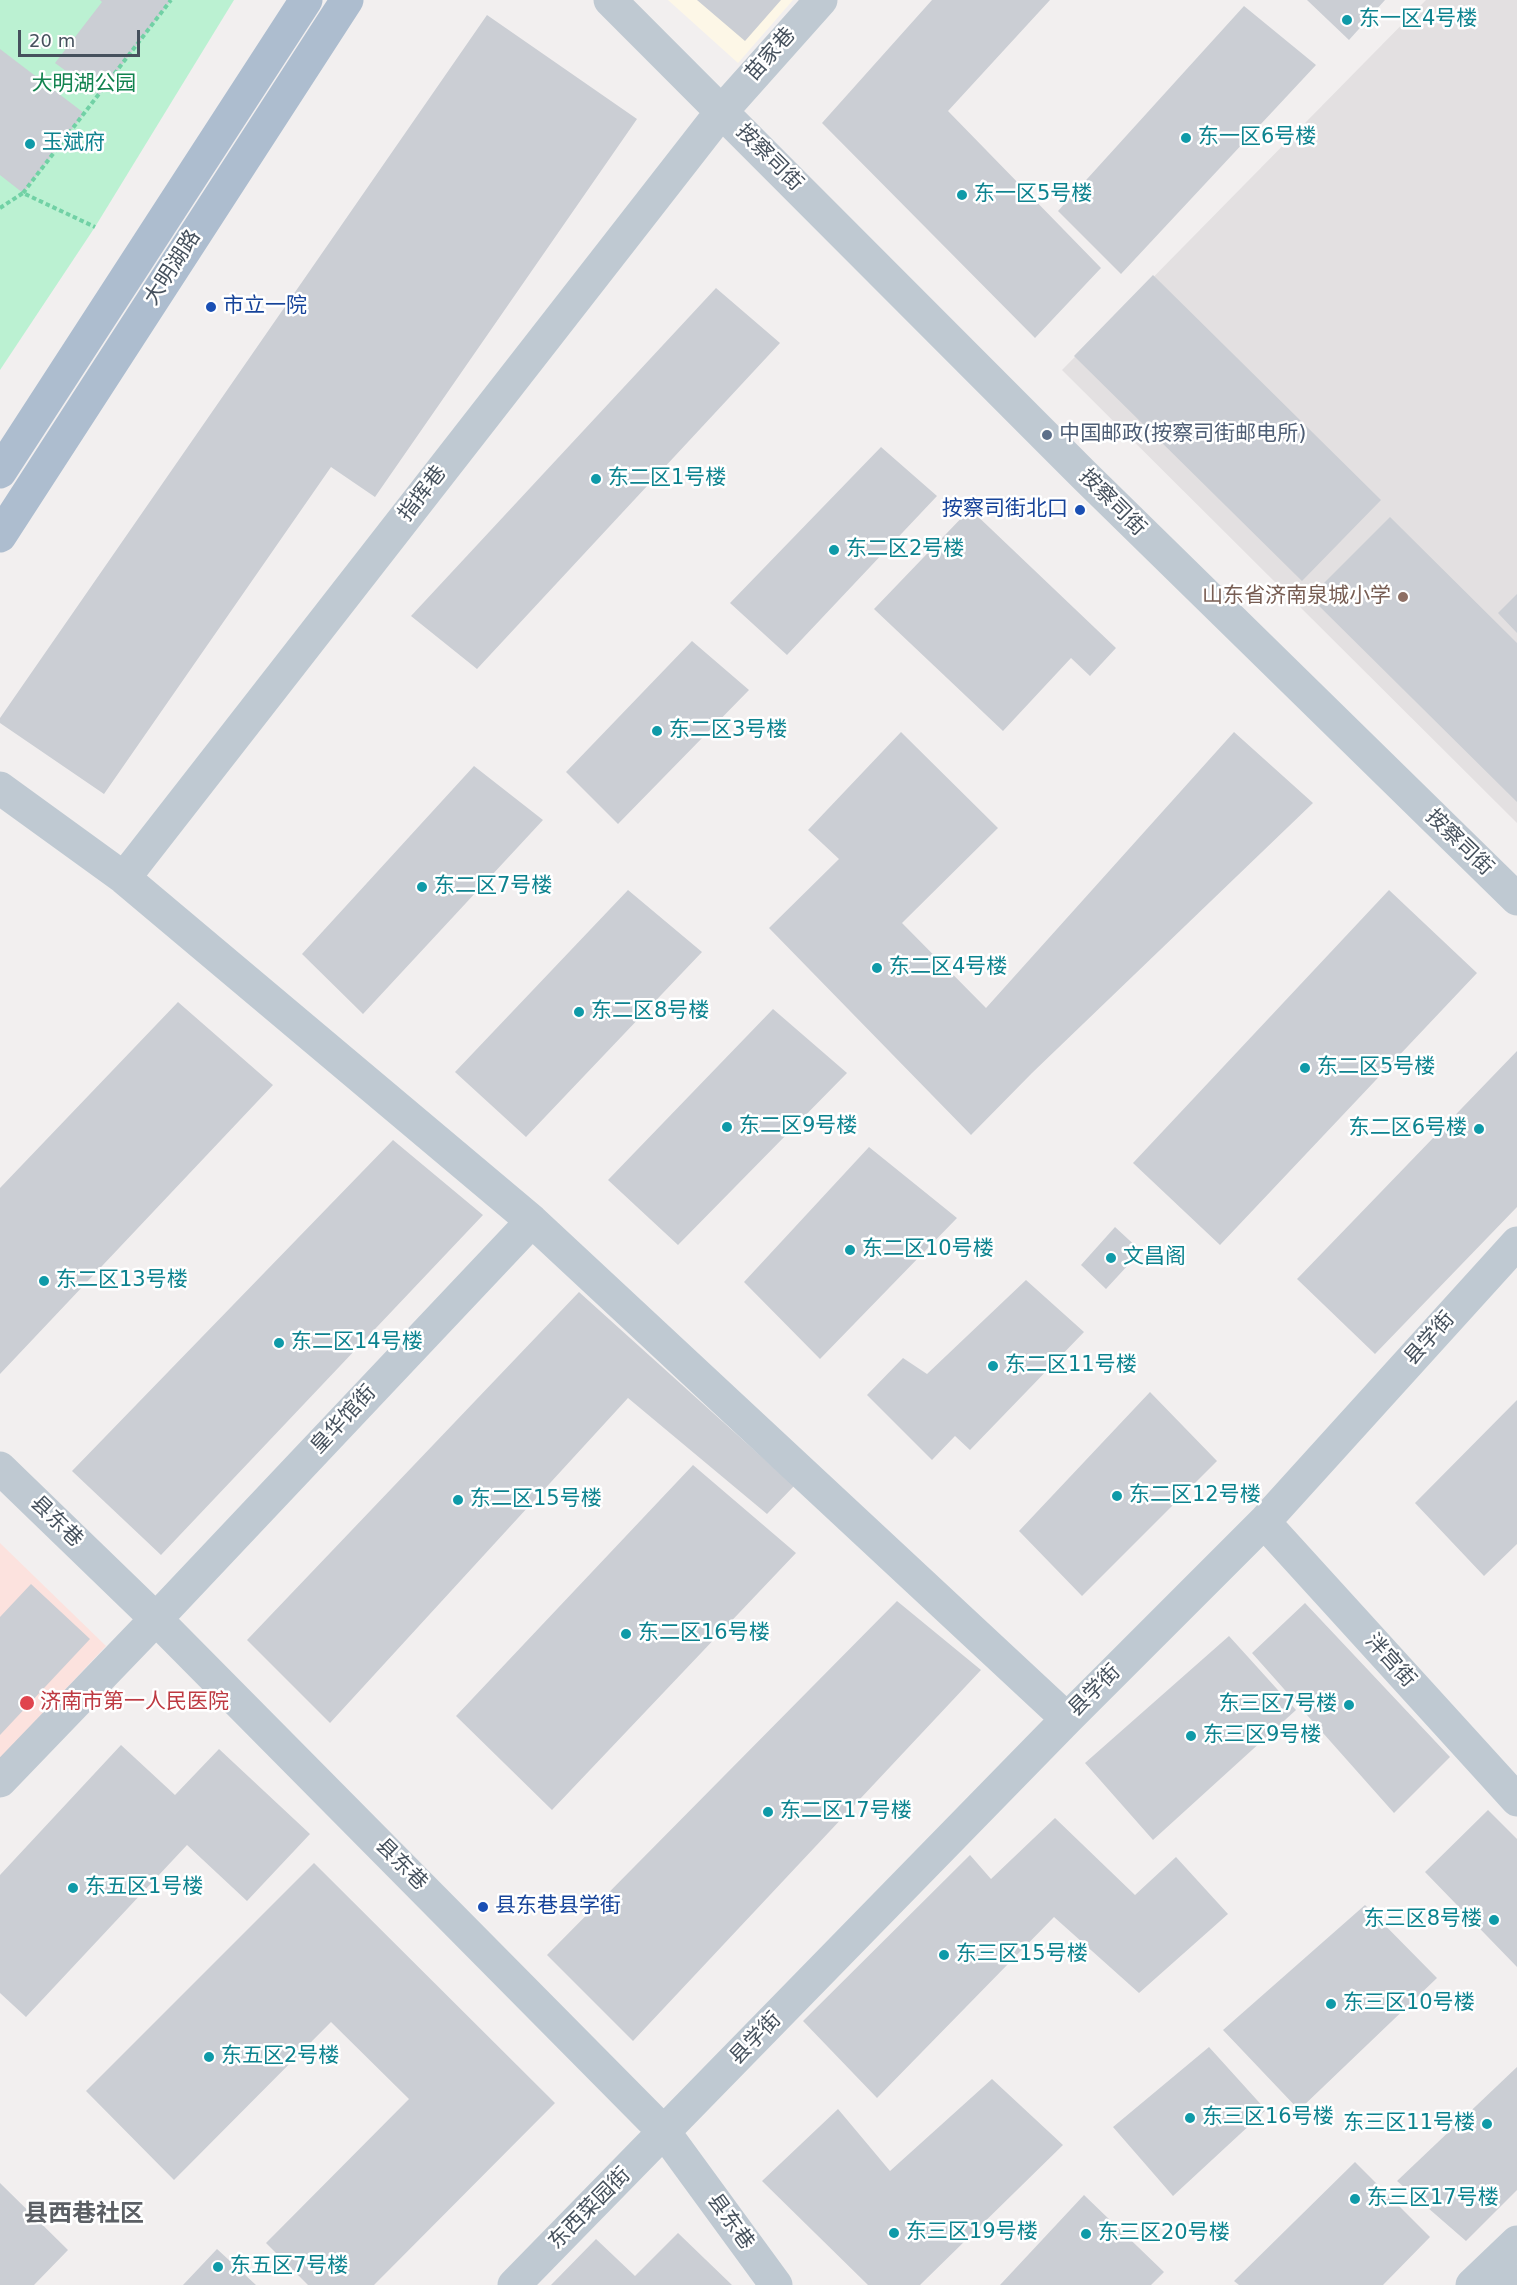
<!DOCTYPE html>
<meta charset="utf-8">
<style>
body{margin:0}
#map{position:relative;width:1517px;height:2285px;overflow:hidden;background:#f2efef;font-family:"DejaVu Sans",sans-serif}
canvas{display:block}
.scale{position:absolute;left:18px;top:30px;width:122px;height:27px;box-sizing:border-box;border:3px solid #46515d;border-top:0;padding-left:8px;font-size:18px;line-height:21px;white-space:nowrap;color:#46515d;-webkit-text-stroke:4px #fff;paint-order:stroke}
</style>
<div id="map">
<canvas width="1517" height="2285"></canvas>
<div class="scale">20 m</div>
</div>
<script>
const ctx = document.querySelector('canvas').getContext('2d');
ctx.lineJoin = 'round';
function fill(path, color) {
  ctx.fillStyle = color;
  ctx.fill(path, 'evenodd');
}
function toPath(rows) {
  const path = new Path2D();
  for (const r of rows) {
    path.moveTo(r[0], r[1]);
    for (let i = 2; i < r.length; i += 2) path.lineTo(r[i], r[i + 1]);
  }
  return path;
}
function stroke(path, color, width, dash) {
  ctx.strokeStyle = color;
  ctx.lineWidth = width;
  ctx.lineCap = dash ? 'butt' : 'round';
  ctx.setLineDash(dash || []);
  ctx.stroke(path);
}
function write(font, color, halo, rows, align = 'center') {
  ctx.font = font + ' "DejaVu Sans","Noto Sans SC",sans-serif';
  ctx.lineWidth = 5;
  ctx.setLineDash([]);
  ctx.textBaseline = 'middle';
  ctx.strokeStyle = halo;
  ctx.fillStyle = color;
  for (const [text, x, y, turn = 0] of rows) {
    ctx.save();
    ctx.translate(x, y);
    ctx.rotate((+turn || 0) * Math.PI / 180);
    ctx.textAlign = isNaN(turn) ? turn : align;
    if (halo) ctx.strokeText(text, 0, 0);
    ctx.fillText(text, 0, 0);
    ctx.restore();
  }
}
fill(toPath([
 [668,0,793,0,738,63]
]), '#fdf7e7');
fill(toPath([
 [1426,0,1517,0,1517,823,1062,370]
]), '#e3e0e1');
fill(toPath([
 [0,1543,106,1646,0,1759]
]), '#fce2de');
fill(toPath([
 [0,0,234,0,95,227,0,370]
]), '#bbf1d2');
fill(toPath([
 [100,0,171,0,99,95,55,63,102,2],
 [697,0,781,0,745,41],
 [932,0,1050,0,948,111,1101,268,1035,338,822,123],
 [1307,0,1385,0,1349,40],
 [1244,6,1316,65,1121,274,1058,211],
 [487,15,637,119,375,497,331,467,104,794,0,723,0,718],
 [0,49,84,113,23,193,0,175],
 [1153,275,1381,500,1302,581,1074,356],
 [716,288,780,343,477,669,411,616],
 [881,447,937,496,787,655,730,603],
 [970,509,1116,648,1090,676,1071,658,1003,731,874,609],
 [1390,517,1517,643,1517,802,1310,597],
 [1517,594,1517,633,1498,613],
 [692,641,749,690,618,824,566,772],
 [901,732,998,828,902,923,986,1008,1234,732,1313,803,1032,1073,971,1135,769,928,839,859,808,830],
 [474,766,543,820,363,1014,302,954],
 [628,890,702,952,526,1137,455,1072],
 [1389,890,1477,973,1220,1245,1133,1163],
 [178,1002,273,1085,0,1374,0,1188],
 [773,1009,847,1073,678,1245,608,1180],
 [1517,1051,1517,1207,1375,1354,1297,1279],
 [393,1140,483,1215,161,1555,72,1471],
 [869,1147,957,1218,820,1359,744,1282],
 [1115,1227,1141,1251,1106,1289,1081,1265],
 [1026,1280,1084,1332,970,1450,955,1436,932,1460,867,1395,903,1358,927,1374],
 [579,1292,794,1486,767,1514,628,1398,330,1723,247,1640],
 [1150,1392,1217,1461,1082,1596,1019,1531],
 [1517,1400,1517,1544,1484,1576,1415,1503],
 [693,1465,796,1553,552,1810,456,1716],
 [31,1584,90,1639,0,1735,0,1617],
 [897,1601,981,1670,633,2041,547,1955],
 [1305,1603,1450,1757,1394,1813,1252,1653],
 [1229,1636,1296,1710,1153,1840,1085,1763],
 [121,1745,175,1795,219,1749,310,1834,247,1901,187,1845,26,2017,0,1993,0,1875],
 [1488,1810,1517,1839,1517,1967,1425,1872],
 [1055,1818,1135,1895,1176,1857,1228,1914,1139,1993,1054,1917,877,2098,803,2021,970,1855,991,1879],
 [314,1863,555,2103,374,2285,308,2285,266,2243,409,2099,331,2022,174,2180,86,2091],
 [1365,1905,1437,1978,1299,2110,1223,2030],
 [1209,2047,1266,2110,1173,2196,1113,2127],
 [1517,2067,1517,2190,1466,2241,1397,2181],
 [992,2079,1063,2145,920,2285,868,2285,762,2181,838,2109,890,2171],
 [1355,2162,1430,2237,1383,2285,1239,2285,1234,2281],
 [0,2183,68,2250,34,2285,0,2285],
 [1084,2195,1164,2272,1151,2285,1000,2285],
 [678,2233,732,2285,551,2285,596,2239,635,2276],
 [217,2249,256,2285,183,2285]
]), '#cbced4');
stroke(toPath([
 [23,193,171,0],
 [0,208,23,193,95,227]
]), '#71d1a5', 4, [4.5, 3]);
stroke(toPath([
 [610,0,1084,475,1517,899],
 [0,788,124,878,532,1221,1067,1719],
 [124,878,722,111,821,0],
 [0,1468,156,1619,665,2133,776,2285],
 [1264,1522,1517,1800],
 [0,1781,156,1619,532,1221],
 [1496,2262,1517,2283],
 [514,2285,1067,1719,1264,1522,1517,1243],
 [1472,2285,1517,2242]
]), '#bfc9d2', 33);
stroke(toPath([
 [0,472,306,0],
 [0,536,347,0]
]), '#adbdcf', 33);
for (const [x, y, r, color] of [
 [1347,20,6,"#0f9aa8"],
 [1186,138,6,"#0f9aa8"],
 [30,144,6,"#0f9aa8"],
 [962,195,6,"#0f9aa8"],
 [211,307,6,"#1a4fb4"],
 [1047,435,6,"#5c6f8a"],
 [596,479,6,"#0f9aa8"],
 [1080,510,6,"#1a4fb4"],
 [834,550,6,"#0f9aa8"],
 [1403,597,6,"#8d6e63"],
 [657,731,6,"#0f9aa8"],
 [422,887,6,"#0f9aa8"],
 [877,968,6,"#0f9aa8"],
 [579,1012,6,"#0f9aa8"],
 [1305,1068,6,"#0f9aa8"],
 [727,1127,6,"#0f9aa8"],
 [1479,1129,6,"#0f9aa8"],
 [850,1250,6,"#0f9aa8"],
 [1111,1258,6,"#0f9aa8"],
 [44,1281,6,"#0f9aa8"],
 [279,1343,6,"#0f9aa8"],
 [993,1366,6,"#0f9aa8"],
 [1117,1496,6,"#0f9aa8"],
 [458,1500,6,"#0f9aa8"],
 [626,1634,6,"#0f9aa8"],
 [27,1703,8,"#e0444e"],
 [1349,1705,6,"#0f9aa8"],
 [1191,1736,6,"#0f9aa8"],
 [768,1812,6,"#0f9aa8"],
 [73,1888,6,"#0f9aa8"],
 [483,1907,6,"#1a4fb4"],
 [1494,1920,6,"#0f9aa8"],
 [944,1955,6,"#0f9aa8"],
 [1331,2004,6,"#0f9aa8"],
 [209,2057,6,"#0f9aa8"],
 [1190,2118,6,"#0f9aa8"],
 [1487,2124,6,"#0f9aa8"],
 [1355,2199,6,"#0f9aa8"],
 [894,2233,6,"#0f9aa8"],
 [1086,2234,6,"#0f9aa8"],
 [218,2267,6,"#0f9aa8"]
]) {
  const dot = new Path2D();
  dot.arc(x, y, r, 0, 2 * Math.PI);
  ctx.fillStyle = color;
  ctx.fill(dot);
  stroke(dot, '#fff', 2);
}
write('21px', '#0d838f', '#fff', [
 ["东一区4号楼",1359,20],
 ["东一区6号楼",1198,138],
 ["玉斌府",42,144],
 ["东一区5号楼",974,195],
 ["东二区1号楼",608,479],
 ["东二区2号楼",846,550],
 ["东二区3号楼",669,731],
 ["东二区7号楼",434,887],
 ["东二区4号楼",889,968],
 ["东二区8号楼",591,1012],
 ["东二区5号楼",1317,1068],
 ["东二区9号楼",739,1127],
 ["东二区6号楼",1467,1129,"right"],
 ["东二区10号楼",862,1250],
 ["文昌阁",1123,1258],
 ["东二区13号楼",56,1281],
 ["东二区14号楼",291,1343],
 ["东二区11号楼",1005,1366],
 ["东二区12号楼",1129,1496],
 ["东二区15号楼",470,1500],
 ["东二区16号楼",638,1634],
 ["东三区7号楼",1337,1705,"right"],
 ["东三区9号楼",1203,1736],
 ["东二区17号楼",780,1812],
 ["东五区1号楼",85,1888],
 ["东三区8号楼",1482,1920,"right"],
 ["东三区15号楼",956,1955],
 ["东三区10号楼",1343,2004],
 ["东五区2号楼",221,2057],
 ["东三区16号楼",1202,2118],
 ["东三区11号楼",1475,2124,"right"],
 ["东三区17号楼",1367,2199],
 ["东三区19号楼",906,2233],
 ["东三区20号楼",1098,2234],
 ["东五区7号楼",230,2267]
], 'left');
write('21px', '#46515d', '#fff', [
 ["苗家巷",771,55,-48],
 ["按察司街",769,158,45],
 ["大明湖路",173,268,-57],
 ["指挥巷",423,494,-52],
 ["按察司街",1112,503,45],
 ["按察司街",1459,843,44],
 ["县学街",1430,1339,-48],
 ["皇华馆街",344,1420,-47],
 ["县东巷",56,1522,44],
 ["泮宫街",1390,1661,48],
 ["县学街",1095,1691,-45],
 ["县东巷",401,1865,45],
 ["县学街",756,2039,-46],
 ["东西菜园街",590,2209,-45],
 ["县东巷",730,2222,54]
]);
write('21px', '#12834f', '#fff', [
 ["大明湖公园",84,85]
]);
write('21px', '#164399', '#fff', [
 ["市立一院",223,307],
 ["按察司街北口",1068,510,"right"],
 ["县东巷县学街",495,1907]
], 'left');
write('21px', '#4e5e75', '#fff', [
 ["中国邮政(按察司街邮电所)",1059,435]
], 'left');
write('21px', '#785e54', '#fff', [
 ["山东省济南泉城小学",1391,597]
], 'right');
write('21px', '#be3a42', '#fff', [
 ["济南市第一人民医院",40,1703]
], 'left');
write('bold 24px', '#5b5f64', '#fff', [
 ["县西巷社区",84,2215]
]);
</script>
